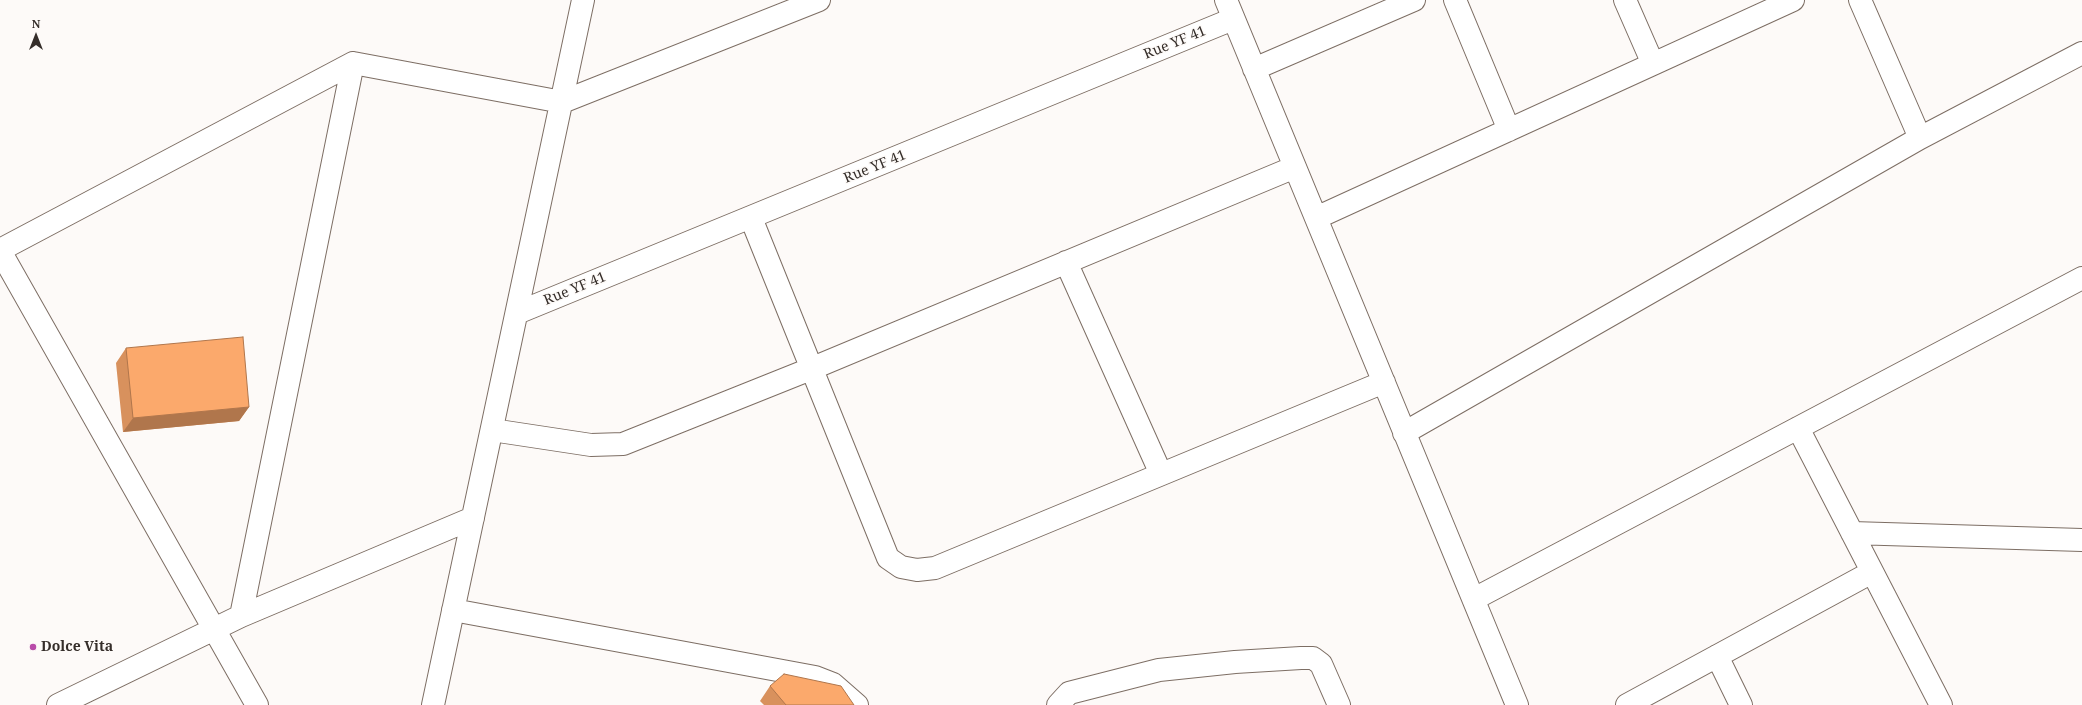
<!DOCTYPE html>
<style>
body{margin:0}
#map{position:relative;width:2082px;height:705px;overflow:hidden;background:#fdfaf8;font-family:"Noto Serif",serif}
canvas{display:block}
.north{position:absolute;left:16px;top:16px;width:40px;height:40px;-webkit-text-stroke:3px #fdfaf8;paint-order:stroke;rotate:0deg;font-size:11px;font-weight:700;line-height:16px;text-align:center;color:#352e2a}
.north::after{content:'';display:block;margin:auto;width:14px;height:18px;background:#352e2a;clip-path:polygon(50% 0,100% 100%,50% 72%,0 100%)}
</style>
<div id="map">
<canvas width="2082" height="705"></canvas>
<div class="north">N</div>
</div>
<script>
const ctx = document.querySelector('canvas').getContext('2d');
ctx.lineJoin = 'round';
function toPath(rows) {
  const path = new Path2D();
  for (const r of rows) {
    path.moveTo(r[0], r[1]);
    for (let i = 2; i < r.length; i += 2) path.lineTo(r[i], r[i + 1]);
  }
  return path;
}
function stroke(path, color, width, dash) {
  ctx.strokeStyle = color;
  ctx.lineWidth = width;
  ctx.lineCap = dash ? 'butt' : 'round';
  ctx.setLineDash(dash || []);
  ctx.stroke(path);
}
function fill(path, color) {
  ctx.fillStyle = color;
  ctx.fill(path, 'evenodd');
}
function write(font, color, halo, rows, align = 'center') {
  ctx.font = font + ' "Noto Serif",serif';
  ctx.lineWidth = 3;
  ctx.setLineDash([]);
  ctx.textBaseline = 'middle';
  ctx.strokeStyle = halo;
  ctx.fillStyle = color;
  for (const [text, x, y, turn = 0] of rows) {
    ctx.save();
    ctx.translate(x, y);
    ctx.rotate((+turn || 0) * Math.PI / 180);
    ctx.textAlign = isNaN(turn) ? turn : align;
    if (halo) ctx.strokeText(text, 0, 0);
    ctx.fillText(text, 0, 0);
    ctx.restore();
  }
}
const street = toPath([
 [1226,0,1517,705],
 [1455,0,1509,130],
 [1625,0,1653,64],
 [1860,0,1920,138],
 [1254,69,1414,0],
 [751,218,888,558,901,567,917,570,935,568,1384,382],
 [1316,218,1793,0],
 [0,250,353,63,562,102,819,0],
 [0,251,257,705],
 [1066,262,1161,474],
 [517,313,1233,19],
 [1798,428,1941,705],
 [492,430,591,445,623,444,813,368,1295,167],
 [1404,433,1920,138,2082,53],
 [1852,533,2082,540],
 [1474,599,2082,278],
 [453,610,815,677,833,684,857,705],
 [241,616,353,63],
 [1717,656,1741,705],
 [58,705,241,616,473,518],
 [433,705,583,0],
 [1058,705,1069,693,1159,670,1235,662,1301,658,1313,658,1321,664,1339,705],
 [1627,705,1872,572]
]);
stroke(street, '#7d6e64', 24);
stroke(street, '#fff', 22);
fill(toPath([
 [126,348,249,407,239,421,123,432,116,363],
 [770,686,854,705,764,705,760,701]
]), '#d8915d');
fill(toPath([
 [249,407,239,421,123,432,133,418]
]), '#b0764c');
const building = toPath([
 [243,337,249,407,133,418,126,348,243,337],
 [784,674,841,686,854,705,786,705,770,686,784,674]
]);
fill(building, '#fba96c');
stroke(building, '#b0764c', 1);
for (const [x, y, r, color] of [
 [33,647,4,"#b94ba9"]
]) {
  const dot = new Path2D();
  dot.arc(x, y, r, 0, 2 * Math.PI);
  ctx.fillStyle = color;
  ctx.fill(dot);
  stroke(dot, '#fdfaf8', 1.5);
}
write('14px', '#352e2a', '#fdfaf8', [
 ["Rue YF 41",1175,43,-22],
 ["Rue YF 41",875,167,-22],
 ["Rue YF 41",575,289,-22]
]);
write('bold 14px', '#352e2a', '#fdfaf8', [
 ["Dolce Vita",41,647]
], 'left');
</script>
